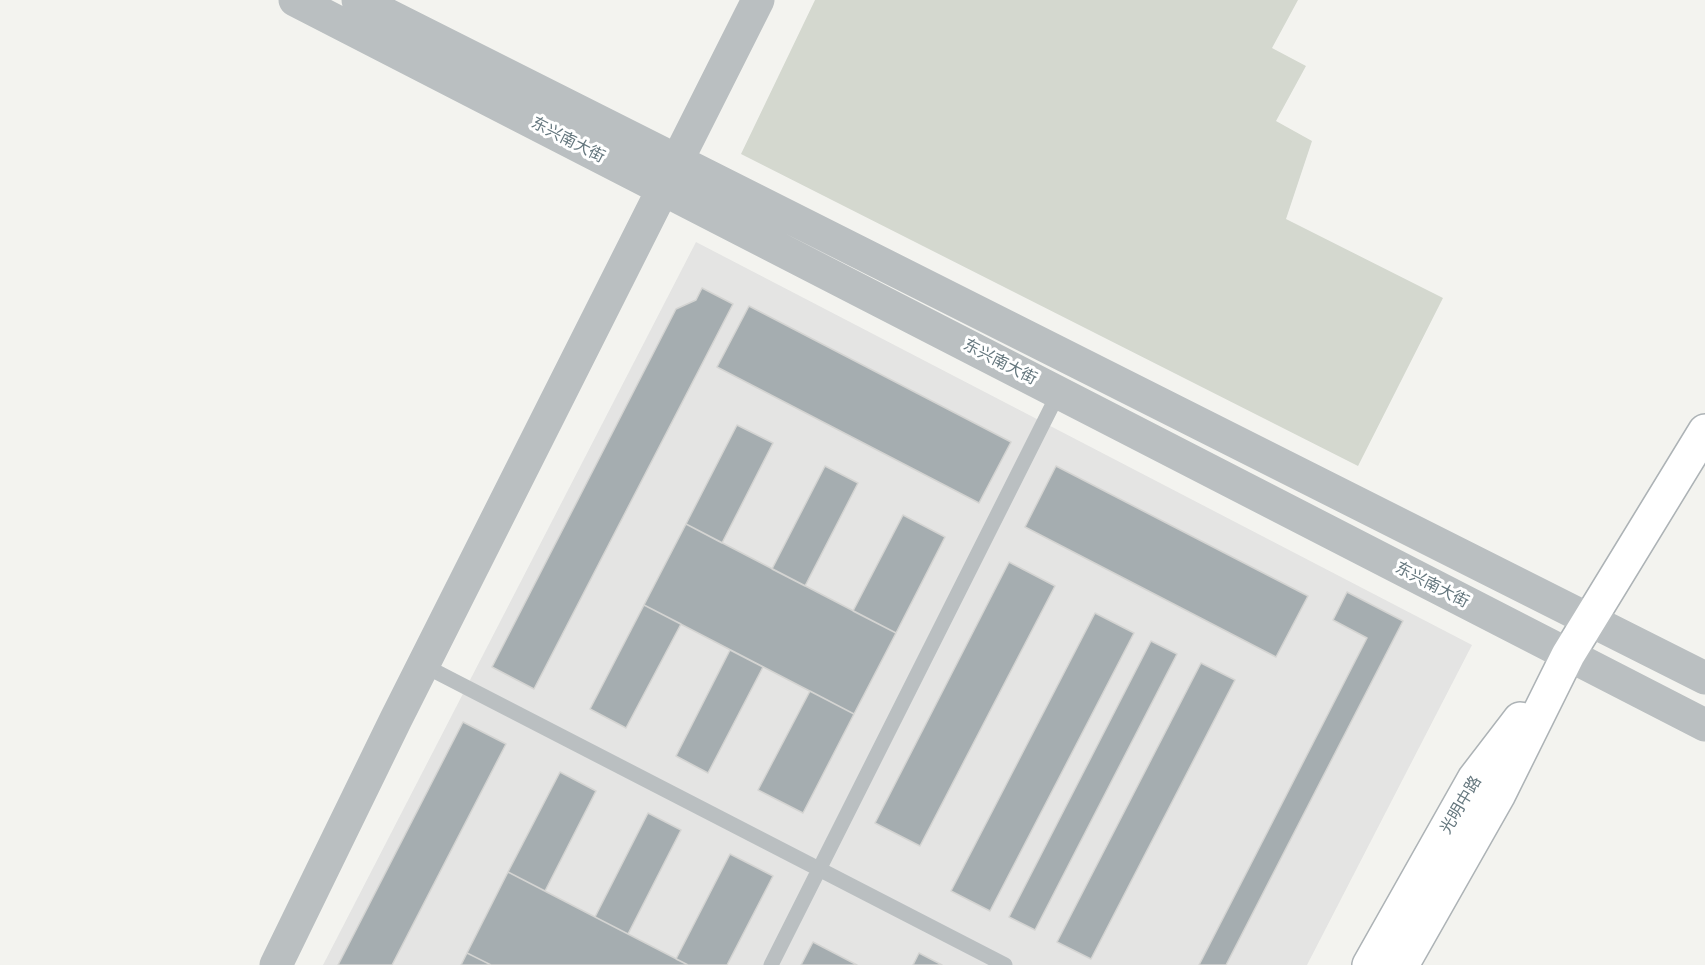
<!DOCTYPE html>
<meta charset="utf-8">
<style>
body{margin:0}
canvas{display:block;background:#f3f3ef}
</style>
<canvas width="1705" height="965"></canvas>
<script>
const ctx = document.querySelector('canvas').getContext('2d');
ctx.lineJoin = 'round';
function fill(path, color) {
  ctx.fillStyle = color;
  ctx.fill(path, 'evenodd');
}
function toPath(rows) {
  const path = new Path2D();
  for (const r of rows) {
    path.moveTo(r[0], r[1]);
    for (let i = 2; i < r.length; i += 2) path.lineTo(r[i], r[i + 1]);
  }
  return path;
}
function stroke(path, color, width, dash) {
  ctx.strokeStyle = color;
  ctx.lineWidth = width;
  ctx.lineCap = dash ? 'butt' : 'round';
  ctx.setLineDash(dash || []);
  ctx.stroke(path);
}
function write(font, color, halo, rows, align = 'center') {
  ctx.font = font + ' Quicksand,"Noto Sans SC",sans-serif';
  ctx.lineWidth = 6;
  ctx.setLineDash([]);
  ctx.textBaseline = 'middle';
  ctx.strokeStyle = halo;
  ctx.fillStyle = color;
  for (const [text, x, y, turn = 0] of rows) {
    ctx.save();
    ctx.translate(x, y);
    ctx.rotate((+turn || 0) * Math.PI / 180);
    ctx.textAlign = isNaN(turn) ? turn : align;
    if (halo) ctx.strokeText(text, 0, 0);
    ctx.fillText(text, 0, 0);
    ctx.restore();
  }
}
fill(toPath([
 [696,242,1472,645,1307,965,323,965]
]), '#e4e4e3');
fill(toPath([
 [815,0,1298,0,1272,48,1306,66,1276,121,1312,141,1286,219,1443,298,1358,466,741,154]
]), '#d4d8cf');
const building = toPath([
 [702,288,733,304,534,689,492,667,676,309,696,300,702,288],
 [749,306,1011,442,979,503,717,367,749,306],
 [737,425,773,443,722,543,686,524,737,425],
 [825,466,858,483,805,586,772,569,825,466],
 [1056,466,1308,596,1276,657,1025,527,1056,466],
 [903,515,945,537,896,633,853,611,903,515],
 [686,524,896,633,854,714,644,605,686,524],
 [1009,562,1055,586,920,846,875,823,1009,562],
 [1347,592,1403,621,1226,965,1199,965,1367,638,1333,620,1347,592],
 [644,605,681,624,626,728,590,709,644,605],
 [1095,613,1134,633,990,911,951,891,1095,613],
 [1151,641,1177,654,1035,930,1009,917,1151,641],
 [730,650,763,667,708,773,676,756,730,650],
 [1201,663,1235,680,1091,959,1057,942,1201,663],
 [810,691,854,714,803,813,758,790,810,691],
 [463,722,506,744,392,965,338,965,463,722],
 [560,772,596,791,545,891,508,872,560,772],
 [648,813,681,830,628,934,595,917,648,813],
 [730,854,773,876,727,965,688,965,676,959,730,854],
 [508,872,595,917,688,965,491,965,467,953,508,872],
 [813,942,857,965,801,965,813,942],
 [467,953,491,965,461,965,467,953],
 [919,953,942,965,913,965,919,953]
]);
fill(building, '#a5adb0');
stroke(building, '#d4d4d2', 1.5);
const secondary = toPath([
 [1369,965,1474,779,1520,719],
 [1402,965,1499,794,1568,655,1705,431]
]);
stroke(secondary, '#adb3b6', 36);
stroke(toPath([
 [423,665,1005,965],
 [771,965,1059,392]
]), '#babfc1', 15);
stroke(toPath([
 [295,0,1705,725],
 [358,0,1705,678],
 [276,965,396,719,758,0]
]), '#babfc1', 33);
stroke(secondary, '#fff', 33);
write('16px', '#65777e', '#fff', [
 ["东兴南大街",568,140,27],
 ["东兴南大街",1000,362,27],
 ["东兴南大街",1432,585,27],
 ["光明中路",1461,805,-59]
]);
</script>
